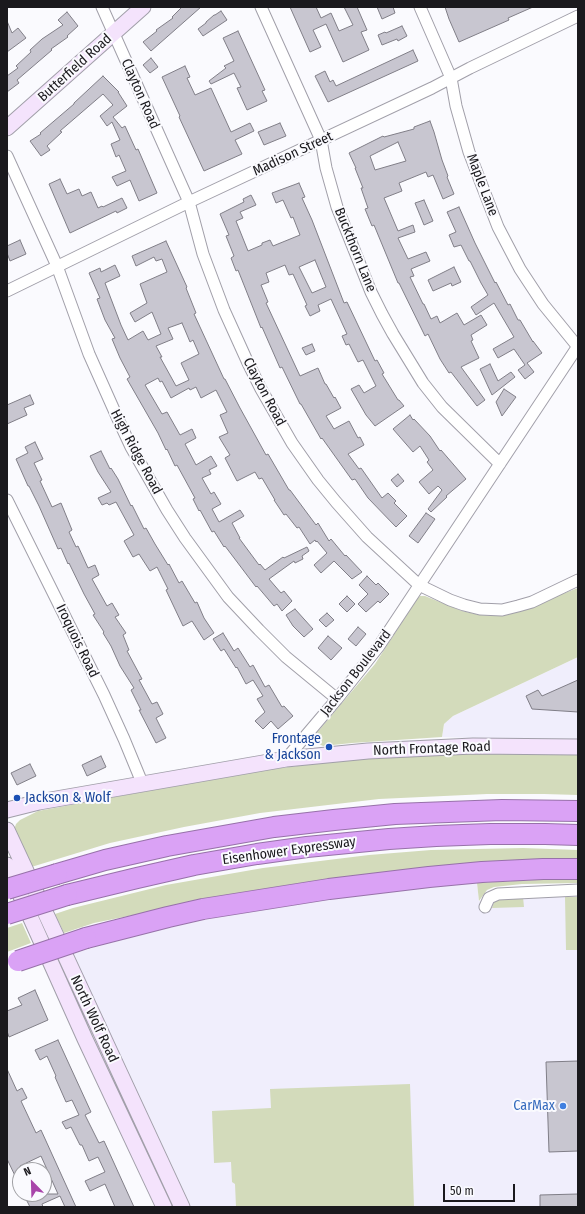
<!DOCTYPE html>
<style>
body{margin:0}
#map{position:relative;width:585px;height:1214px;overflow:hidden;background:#fafafe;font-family:"Fira Sans Condensed",sans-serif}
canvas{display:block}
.frame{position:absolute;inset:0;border:8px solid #1a191d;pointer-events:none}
.north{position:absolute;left:12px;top:1162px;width:40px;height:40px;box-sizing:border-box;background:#fafafe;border:1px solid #a0a0a4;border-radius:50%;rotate:337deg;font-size:11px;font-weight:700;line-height:16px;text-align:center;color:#1a191d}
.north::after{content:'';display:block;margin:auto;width:14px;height:18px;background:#a945aa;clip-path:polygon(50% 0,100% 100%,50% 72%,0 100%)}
.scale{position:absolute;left:443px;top:1184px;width:72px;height:18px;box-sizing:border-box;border:2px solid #1a191d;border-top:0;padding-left:5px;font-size:12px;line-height:14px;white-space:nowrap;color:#1a191d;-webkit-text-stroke:3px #fafafe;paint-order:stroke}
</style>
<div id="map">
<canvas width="585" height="1214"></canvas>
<div class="frame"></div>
<div class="north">N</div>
<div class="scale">50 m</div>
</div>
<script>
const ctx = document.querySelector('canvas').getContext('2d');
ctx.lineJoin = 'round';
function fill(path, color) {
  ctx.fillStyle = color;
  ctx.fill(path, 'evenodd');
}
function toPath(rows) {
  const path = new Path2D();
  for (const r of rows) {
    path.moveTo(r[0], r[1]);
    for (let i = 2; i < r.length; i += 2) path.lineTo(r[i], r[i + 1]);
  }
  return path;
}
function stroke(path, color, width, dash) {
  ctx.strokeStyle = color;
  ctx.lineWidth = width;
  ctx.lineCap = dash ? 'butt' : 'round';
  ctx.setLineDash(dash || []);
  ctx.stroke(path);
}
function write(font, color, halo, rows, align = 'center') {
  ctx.font = font + ' "Fira Sans Condensed",sans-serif';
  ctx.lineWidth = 4;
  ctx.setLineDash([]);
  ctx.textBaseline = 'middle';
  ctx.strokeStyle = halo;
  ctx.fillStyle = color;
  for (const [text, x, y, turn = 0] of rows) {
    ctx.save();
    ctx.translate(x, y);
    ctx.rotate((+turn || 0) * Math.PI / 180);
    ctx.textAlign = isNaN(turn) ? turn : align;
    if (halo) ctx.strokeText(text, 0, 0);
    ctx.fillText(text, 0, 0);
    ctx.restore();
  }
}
fill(toPath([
 [578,657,578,742,442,737,444,724,453,716],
 [477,883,479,901,523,897,578,897,578,1207,190,1207,130,1080,68,955,139,935,180,925,235,914,327,899,385,891]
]), '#f0eefc');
fill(toPath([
 [578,588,578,657,453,716,444,724,442,737,352,743,323,746,313,741,315,735,375,664,417,599,420,596,425,596,462,611,480,615,497,616,512,613],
 [490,753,578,754,578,795,544,794,487,794,379,799,260,813,184,827,110,843,28,868,14,830,16,824,20,820,38,811,256,771,347,760,394,756],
 [523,848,578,850,578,860,158,910,94,923,64,933,55,914,73,908,166,885,263,868,369,855,431,850],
 [578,879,578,883,522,884,494,887,487,890,479,901,477,883,534,880],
 [523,897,524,907,492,908,494,902,498,899],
 [565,897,578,897,578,950,566,950],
 [22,923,31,943,7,952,7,928],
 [410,1084,414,1207,236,1207,235,1184,232,1182,231,1162,214,1163,212,1111,271,1108,270,1089]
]), '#d3dbbb');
const building = toPath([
 [182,7,201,7,151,51,143,42,157,31,156,30,173,18,172,17,182,7],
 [290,7,316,7,321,18,331,13,339,31,353,25,344,7,357,7,367,30,361,32,369,50,343,62,326,24,313,30,321,47,310,52,290,7],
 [377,7,393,7,395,13,382,19,377,7],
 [445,7,533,7,508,18,509,20,459,42,449,19,445,7],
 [221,11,227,20,203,36,198,29,206,23,206,22,214,15,215,15,221,11],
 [67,12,78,26,67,36,68,37,51,49,52,50,17,80,19,83,7,92,7,76,18,68,16,66,31,52,30,50,42,39,63,25,58,20,67,12],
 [7,21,12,33,18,28,26,38,7,52,7,21],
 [402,26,407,36,398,41,397,39,382,45,378,35,385,32,386,33,402,26],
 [238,31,265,90,262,91,267,101,247,110,237,88,241,87,234,73,211,84,209,81,226,68,224,66,234,61,223,38,238,31],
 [413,50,418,61,328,102,315,76,325,71,330,82,333,80,336,86,413,50],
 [151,58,158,67,150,73,143,65,151,58],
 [185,66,190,77,187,78,195,95,211,88,231,132,250,123,254,131,235,140,242,154,204,171,179,117,180,116,162,77,185,66],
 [103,76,119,92,118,92,127,106,113,117,122,128,125,126,136,150,138,149,157,193,139,201,130,180,117,186,112,177,126,171,119,155,116,157,111,144,120,140,112,122,107,126,100,116,113,105,103,94,60,131,62,132,47,146,50,150,41,156,30,141,41,134,40,133,74,104,74,103,103,76],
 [430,121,434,132,442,160,448,176,447,177,454,194,443,199,433,175,428,177,426,172,399,183,402,191,384,198,398,231,413,225,415,232,398,238,408,259,426,252,430,261,411,269,414,276,410,277,423,304,424,304,431,319,437,316,440,323,457,313,464,325,481,315,487,325,471,335,473,340,471,341,479,358,461,367,485,400,477,406,451,372,449,373,440,359,428,334,425,336,399,283,398,283,374,225,372,226,365,209,368,208,361,188,363,188,355,168,356,168,349,153,383,136,384,137,414,129,414,127,430,121],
 [398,142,406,161,375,170,370,156,398,142],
 [280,123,286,136,264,145,258,132,280,123],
 [60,179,67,194,79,189,82,196,91,192,98,208,102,206,103,207,122,198,127,208,117,213,116,211,70,233,49,184,60,179],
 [299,183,305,197,302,198,312,220,344,303,347,302,375,361,377,360,384,373,382,374,398,400,399,400,404,406,375,426,366,415,351,389,359,385,364,393,376,386,363,360,358,362,349,344,346,345,342,336,347,334,331,299,318,305,320,311,310,316,305,306,307,305,293,274,289,275,285,265,266,273,269,282,261,285,268,302,266,303,300,376,318,368,325,384,326,384,334,398,335,397,341,408,326,416,334,429,349,421,358,438,360,437,364,445,348,454,359,469,361,468,382,498,388,493,396,501,394,503,407,516,396,527,368,498,355,479,352,480,322,438,321,439,301,404,300,404,282,367,280,368,262,327,261,328,238,270,236,271,231,258,234,256,226,236,229,235,220,214,244,202,243,199,251,195,256,205,240,212,243,218,236,221,248,251,262,245,262,243,270,240,273,246,300,235,293,217,291,218,283,200,276,203,272,193,299,183],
 [315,260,326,287,312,293,299,267,315,260],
 [424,200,433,221,424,225,415,203,424,200],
 [459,207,475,243,495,283,496,282,508,305,510,304,518,320,520,320,533,342,533,341,542,353,527,363,534,372,525,379,518,370,525,365,514,349,498,358,493,349,514,337,494,303,476,315,471,307,488,295,481,283,470,261,469,261,461,245,454,247,449,235,456,232,447,212,459,207],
 [20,240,26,254,10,261,7,253,7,246,20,240],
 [166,241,187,287,186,288,196,313,194,314,224,379,225,379,240,408,266,455,268,454,289,490,290,490,316,525,318,523,329,541,331,539,345,556,346,555,362,572,352,579,334,561,321,573,314,565,327,553,317,541,316,542,315,540,310,544,299,527,297,528,286,514,284,515,274,500,275,500,262,478,259,479,255,472,237,481,225,458,230,455,219,437,228,433,220,415,227,412,216,390,201,398,196,387,190,390,189,388,171,398,162,381,160,382,158,378,145,385,162,414,167,412,180,435,192,429,196,438,185,444,196,465,211,456,217,466,209,470,211,474,202,478,211,494,214,492,221,504,212,509,219,522,240,510,244,516,232,523,240,538,239,538,259,565,260,564,265,570,283,557,284,558,307,547,309,551,302,556,303,559,295,563,294,561,269,579,281,593,284,591,292,601,282,611,277,604,274,606,257,586,256,587,225,546,224,547,214,531,212,532,200,510,199,511,193,499,195,498,177,465,175,466,167,449,166,450,158,433,127,379,130,377,120,358,112,339,115,338,105,320,97,299,100,298,89,273,100,268,101,272,115,265,120,276,105,283,121,325,128,340,143,331,148,340,161,334,152,312,135,322,130,313,147,303,140,284,167,272,162,259,156,261,154,257,136,266,132,256,166,241],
 [182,323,190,342,193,340,199,354,181,363,189,380,176,386,160,357,162,357,156,346,173,339,168,328,182,323],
 [454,267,461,282,452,286,451,283,433,291,428,280,454,267],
 [312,344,315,351,306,355,302,348,312,344],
 [490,364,498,381,511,372,515,377,492,395,480,369,490,364],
 [504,389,516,397,502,416,496,402,504,389],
 [30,395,34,404,24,408,27,415,7,424,7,405,30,395],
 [410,415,413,420,414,419,430,436,440,451,441,450,466,479,446,496,447,497,431,512,428,509,442,490,438,486,429,494,419,482,433,470,427,462,429,460,420,446,413,452,393,429,410,415],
 [35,442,43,459,34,463,42,480,40,481,52,507,61,503,72,530,69,532,76,547,78,546,88,568,95,565,99,575,92,579,107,606,112,603,119,615,115,617,126,633,123,635,129,650,127,651,142,679,139,680,152,704,157,702,163,714,156,718,166,738,156,743,139,710,141,710,131,690,134,688,120,666,111,646,103,633,104,632,93,615,95,614,84,594,69,563,68,564,61,548,58,549,39,506,29,486,28,486,16,459,28,453,25,447,35,442],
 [101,451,110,469,111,468,118,479,131,506,132,505,144,529,146,528,155,544,168,565,169,564,179,583,182,581,195,603,197,602,204,618,214,633,204,640,192,621,183,626,166,590,168,589,157,567,150,571,139,554,133,557,124,541,134,535,116,502,109,505,107,503,102,505,98,498,111,492,98,472,90,456,101,451],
 [398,474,404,481,397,487,391,480,398,474],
 [426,513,435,519,418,543,409,536,426,513],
 [367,576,376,585,378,583,389,594,380,603,378,601,366,612,358,604,368,594,359,585,367,576],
 [347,596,355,604,347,612,339,604,347,596],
 [295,609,313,629,304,637,293,626,286,615,295,609],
 [327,613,334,620,326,627,319,620,327,613],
 [358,627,366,634,356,646,348,639,358,627],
 [223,633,234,651,238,648,250,667,253,665,265,687,269,685,282,707,284,706,293,716,278,729,271,721,263,729,255,721,265,712,257,699,263,696,253,680,246,684,237,667,236,668,224,649,221,651,213,639,223,633],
 [328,636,342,648,331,660,318,648,328,636],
 [578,680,578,712,532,709,526,696,538,690,542,696,578,680],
 [101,756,106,767,87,776,82,765,101,756],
 [30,764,36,776,17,785,11,773,30,764],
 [35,990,48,1020,9,1037,7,1031,7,1011,22,1005,18,998,35,990],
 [58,1040,91,1112,85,1115,99,1143,104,1141,134,1207,115,1207,105,1184,90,1191,85,1181,105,1172,98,1157,89,1161,82,1145,80,1145,71,1127,66,1129,62,1122,79,1115,72,1100,66,1102,55,1077,56,1076,47,1056,40,1060,35,1050,58,1040],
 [578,1061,578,1151,549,1152,546,1062,578,1061],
 [7,1069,17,1091,22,1088,27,1098,21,1101,36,1133,41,1130,76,1207,65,1207,60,1196,42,1204,43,1207,30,1207,26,1199,37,1194,58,1194,41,1156,20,1166,20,1186,7,1159,7,1069],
 [578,1194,578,1207,540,1207,540,1195,578,1194]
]);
fill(building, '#c8c6d0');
stroke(building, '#807e87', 1);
const street = toPath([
 [102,7,189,202,203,254,224,310,248,363,261,389,292,443,318,480,336,502,367,537,419,585,450,600,464,605,480,609,502,610,518,606,532,602,578,580],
 [261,7,321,140,326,168,337,207,371,292,382,314,393,334,423,383,442,407,500,464],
 [420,7,451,78,456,106,469,152,498,227,520,269,543,304,578,347],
 [7,156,57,266,89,354,118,419,131,447,167,510,185,538,228,597,259,630,286,657,337,699],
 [7,291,189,202,432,88,470,68,578,16],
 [7,500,104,695,124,739,143,785],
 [286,759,337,699,379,646,578,346],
 [485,907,489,898,498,894,578,890]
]);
const secondary = toPath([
 [7,128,143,7],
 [7,810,39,802,286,759,368,751,473,746,578,747],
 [7,830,182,1207],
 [7,865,85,1039,164,1207]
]);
const highway = toPath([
 [57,874,105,860,167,846,274,827,334,820,395,814,502,810,578,811],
 [67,895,137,878,194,865,257,854,307,847,389,839,436,836,490,834,545,834,578,835],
 [86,938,168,917,203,909,329,889,429,877,482,872,543,869,578,869]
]);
stroke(street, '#a19fa9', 13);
stroke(secondary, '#a19fa9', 17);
stroke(highway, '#9772a9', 22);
stroke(street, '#fff', 11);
stroke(secondary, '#f4e3fc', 15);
stroke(highway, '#daa2f5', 20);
const highwayBridge = toPath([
 [7,889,57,874],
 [7,914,67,895],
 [18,961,86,938]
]);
stroke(highwayBridge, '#9772a9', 22, []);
stroke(highwayBridge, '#daa2f5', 20);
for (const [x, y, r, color] of [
 [329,747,4,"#1a4fb4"],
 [17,798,4,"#1a4fb4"],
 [563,1106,4,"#3f7fe0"]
]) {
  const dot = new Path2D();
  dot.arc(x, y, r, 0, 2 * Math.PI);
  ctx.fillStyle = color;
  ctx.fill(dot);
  stroke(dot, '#fafafe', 1.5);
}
write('14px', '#1a191d', '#fafafe', [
 ["Butterfield Road",75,68,-42],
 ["Clayton Road",140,94,66],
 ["Madison Street",293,154,-25],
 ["Maple Lane",482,185,69],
 ["Buckthorn Lane",355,250,68],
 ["Clayton Road",264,392,62],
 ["High Ridge Road",136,452,62],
 ["Iroquois Road",77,641,64],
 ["Jackson Boulevard",356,673,-52],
 ["North Frontage Road",432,749,-2],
 ["Eisenhower Expressway",289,851,-8],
 ["North Wolf Road",94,1019,65]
]);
write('14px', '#164399', '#fafafe', [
 ["Frontage",321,739],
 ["& Jackson",321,755],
 ["Jackson & Wolf",25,798,"left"]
], 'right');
write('14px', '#366cbe', '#fafafe', [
 ["CarMax",555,1106]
], 'right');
</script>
